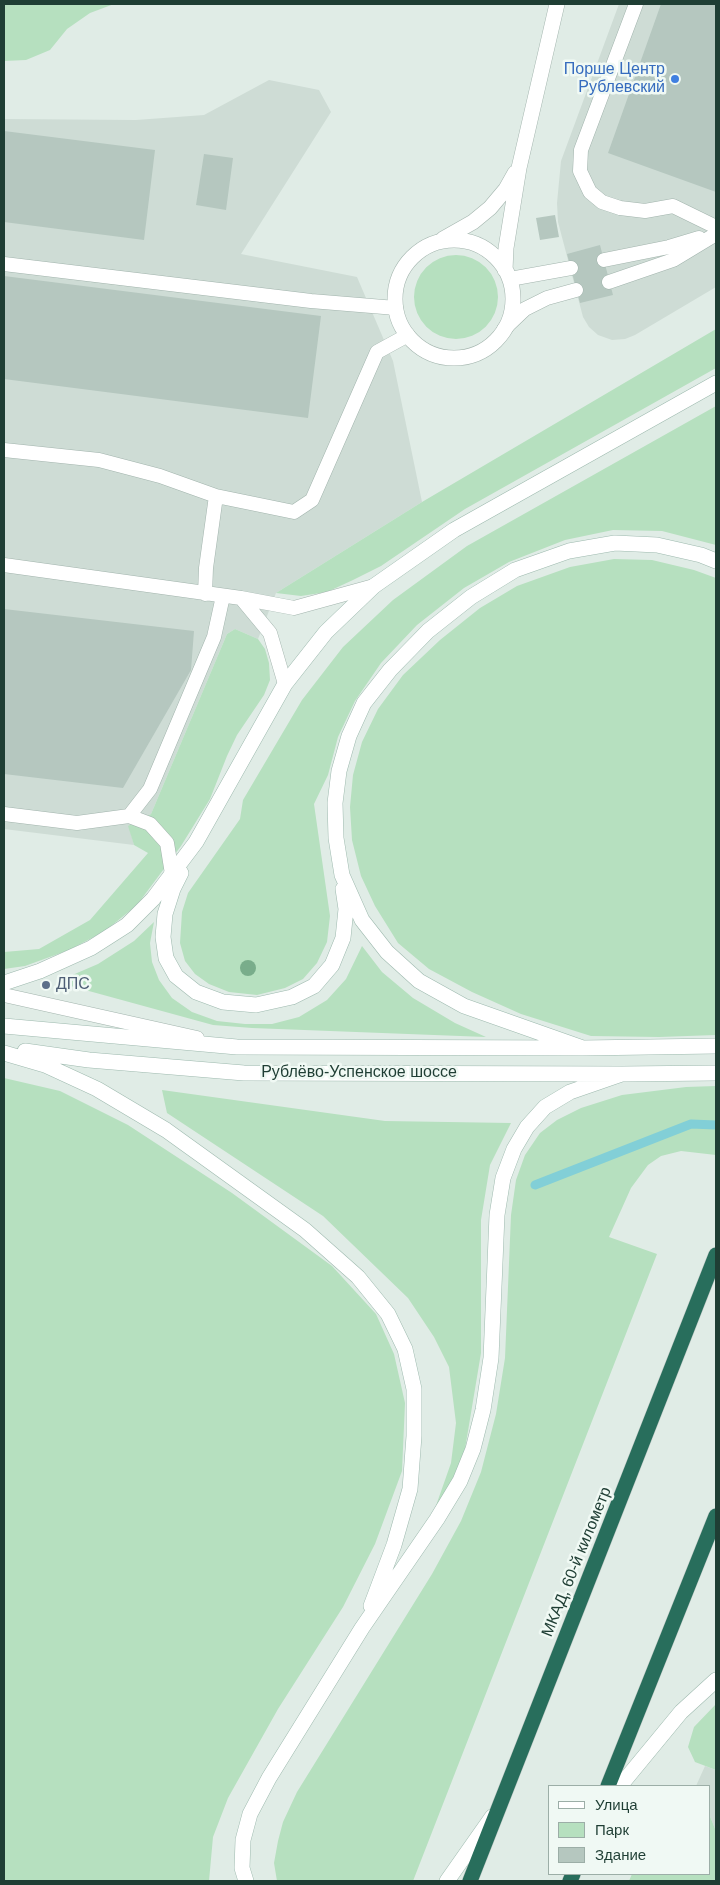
<!DOCTYPE html>
<meta charset="utf-8">
<style>
body{margin:0}
#map{position:relative;width:720px;height:1885px;overflow:hidden;background:#e0ece6;font-family:Arial,sans-serif}
canvas{display:block}
.frame{position:absolute;inset:0;border:5px solid #1f3e34;pointer-events:none}
.legend{position:absolute;left:548px;top:1785px;width:162px;height:90px;box-sizing:border-box;background:#f0f9f4;border:1px solid #9caea7;margin:0;padding:6px 9px;list-style:none;font-size:15px;color:#1f3e34}
.legend li{display:flex;align-items:center;gap:10px;height:25px}
.legend b{width:25px;border:1px solid #9caea7}
</style>
<div id="map">
<canvas width="720" height="1885"></canvas>
<div class="frame"></div>
<ul class="legend">
<li><b style="height:6px;background:#fff"></b>Улица</li>
<li><b style="height:14px;background:#b6e0bf"></b>Парк</li>
<li><b style="height:14px;background:#b5c7bf"></b>Здание</li>
</ul>
</div>
<script>
const ctx = document.querySelector('canvas').getContext('2d');
ctx.lineJoin = 'round';
function fill(path, color) {
  ctx.fillStyle = color;
  ctx.fill(path, 'evenodd');
}
function toPath(rows) {
  const path = new Path2D();
  for (const r of rows) {
    if (r.length === 3) {
      path.moveTo(r[0] + r[2], r[1]);
      path.arc(r[0], r[1], r[2], 0, 2 * Math.PI);
      continue;
    }
    path.moveTo(r[0], r[1]);
    for (let i = 2; i < r.length; i += 2) path.lineTo(r[i], r[i + 1]);
  }
  return path;
}
function stroke(path, color, width, dash) {
  ctx.strokeStyle = color;
  ctx.lineWidth = width;
  ctx.lineCap = dash ? 'butt' : 'round';
  ctx.setLineDash(dash || []);
  ctx.stroke(path);
}
function write(font, color, halo, rows, align = 'center') {
  ctx.font = font + ' Arial,sans-serif';
  ctx.lineWidth = 5;
  ctx.setLineDash([]);
  ctx.textBaseline = 'middle';
  ctx.strokeStyle = halo;
  ctx.fillStyle = color;
  for (const [text, x, y, turn = 0] of rows) {
    ctx.save();
    ctx.translate(x, y);
    ctx.rotate((+turn || 0) * Math.PI / 180);
    ctx.textAlign = isNaN(turn) ? turn : align;
    if (halo) ctx.strokeText(text, 0, 0);
    ctx.fillText(text, 0, 0);
    ctx.restore();
  }
}
fill(toPath([
 [619,4,716,4,716,287,635,335,625,339,612,340,598,335,589,327,583,317,558,222,557,203,561,161],
 [269,80,319,90,331,112,241,254,357,277,393,361,422,502,276,593,258,639,235,629,227,634,151,814,129,826,134,845,4,829,4,119,136,120,204,115],
 [705,1766,716,1770,716,1831,709,1814,709,1786,696,1786]
]), '#cedcd5');
fill(toPath([
 [4,4,123,4,114,4,90,13,67,29,50,50,26,60,4,61],
 [456,297,42],
 [716,329,716,368,465,509,381,566,353,580,327,592,301,596,276,593,422,502],
 [716,406,716,545,662,531,613,530,565,540,509,562,464,588,417,625,381,663,355,701,338,737,328,775,314,804,330,916,327,942,317,963,303,979,285,988,257,995,229,992,209,984,195,974,185,961,180,943,182,912,188,893,240,819,243,800,302,700,343,647,393,600,467,546],
 [614,559,652,560,694,570,716,578,716,1035,659,1037,591,1036,521,1014,472,992,429,969,398,943,375,906,361,876,352,840,350,807,353,775,362,742,378,709,403,675,440,640,480,608,517,586,570,567],
 [235,629,258,639,265,649,269,663,270,680,264,695,237,735,227,756,210,799,181,846,137,905,105,931,69,950,25,966,4,969,4,952,39,949,90,920,148,853,134,845,128,826,151,814,227,634],
 [154,922,150,943,152,962,159,980,172,998,192,1012,217,1021,245,1024,272,1024,299,1017,327,1000,346,979,362,946,382,972,413,998,455,1023,486,1037,252,1028,213,1025,56,982,98,964,134,941],
 [4,1078,60,1091,128,1125,232,1193,332,1266,376,1314,394,1354,405,1403,402,1471,375,1544,343,1607,278,1709,228,1798,213,1837,209,1881,4,1881],
 [716,1086,716,1155,681,1151,661,1156,648,1165,631,1188,609,1237,657,1254,413,1881,277,1881,274,1863,278,1841,283,1822,297,1792,432,1574,461,1521,481,1472,496,1414,505,1358,511,1215,516,1180,525,1155,540,1133,557,1120,581,1108,622,1095,686,1087],
 [162,1090,385,1121,511,1123,490,1165,481,1220,481,1353,465,1449,456,1476,432,1517,451,1463,456,1423,449,1367,434,1337,408,1298,323,1216,167,1113],
 [716,1704,716,1770,695,1762,688,1747,694,1727],
 [709,1814,716,1831,716,1881,629,1881,632,1874,709,1874]
]), '#b6e0bf');
stroke(toPath([
 [535,1185,691,1124,716,1125]
]), '#82cfd7', 9);
fill(toPath([
 [661,4,716,4,716,192,608,153],
 [4,131,155,150,144,240,4,222],
 [204,154,233,158,226,210,196,205],
 [555,215,559,237,540,240,536,218],
 [600,245,613,295,580,303,567,254],
 [4,276,321,316,308,418,4,379],
 [4,609,194,631,191,670,123,788,4,774]
]), '#b5c7bf');
const lane = toPath([
 [636,4,581,150,580,171,590,192,602,202,620,208,645,211,673,206,716,227],
 [604,260,669,247,699,238],
 [4,264,311,301,396,308],
 [510,279,571,268],
 [609,282,673,260,716,234],
 [504,329,525,309,547,298,576,290],
 [4,450,99,460,160,476,216,496,294,512,312,500,377,352,408,335],
 [4,565,241,598,294,608,374,586],
 [205,594,206,568,216,496],
 [241,598,270,633,285,684],
 [4,814,77,823,129,816,150,824,167,843,172,874],
 [129,816,150,789,214,637,223,596],
 [4,995,197,1038]
]);
const street = toPath([
 [443,239,473,222,490,208,506,189,515,173],
 [454,299,59],
 [505,270,506,248,519,168,557,4]
]);
const secondary = toPath([
 [181,873,173,889,165,914,163,937,166,958,176,976,196,992,223,1002,256,1005,292,997,314,986,332,965,343,938,346,909,343,889],
 [4,983,40,971,91,948,127,925,153,899,196,842,285,684,326,632,374,586,454,530,716,383],
 [4,1026,237,1047,583,1048,716,1046],
 [583,1048,464,1006,419,981,387,952,362,920,342,875,336,838,335,803,339,771,349,736,364,703,390,670,428,631,471,597,515,570,569,551,615,543,657,545,701,555,716,561],
 [25,1051,89,1060,244,1073,622,1074,716,1073],
 [4,1053,45,1065,97,1089,166,1130,305,1230,358,1277,388,1314,405,1349,414,1389,414,1436,410,1489,394,1545,371,1606],
 [620,1786,681,1712,716,1680],
 [246,1881,242,1868,243,1840,250,1814,269,1778,362,1628,437,1519,460,1481,473,1449,483,1410,491,1358,497,1215,503,1178,514,1149,527,1127,545,1107,570,1092,622,1074],
 [447,1881,492,1817]
]);
const highway = toPath([
 [608,1786,716,1516],
 [470,1881,716,1255],
 [570,1881,573,1874]
]);
stroke(lane, '#a2b4ad', 15);
stroke(street, '#a2b4ad', 16);
stroke(secondary, '#9db9ae', 16);
stroke(highway, '#c0c9c6', 16);
stroke(lane, '#fff', 14);
stroke(street, '#fff', 15);
stroke(secondary, '#fff', 15);
stroke(highway, '#286e5c', 15);
ctx.fillStyle = '#79ad8b';
for (const [x, y] of [
 [248,968]
]) {
  ctx.beginPath();
  ctx.arc(x, y, 8, 0, 2 * Math.PI);
  ctx.fill();
}
for (const [x, y, r, color] of [
 [675,79,5,"#3f7fe0"],
 [46,985,5,"#5c6f8a"]
]) {
  const dot = new Path2D();
  dot.arc(x, y, r, 0, 2 * Math.PI);
  ctx.fillStyle = color;
  ctx.fill(dot);
  stroke(dot, '#f0f9f4', 2);
}
write('16px', '#366cbe', '#f0f9f4', [
 ["Порше Центр",665,70],
 ["Рублевский",665,88]
], 'right');
write('16px', '#4e5e75', '#f0f9f4', [
 ["ДПС",56,985]
], 'left');
write('16px', '#1f3e34', '#f0f9f4', [
 ["Рублёво-Успенское шоссе",359,1073],
 ["МКАД, 60-й километр",577,1562,-68]
]);
</script>
